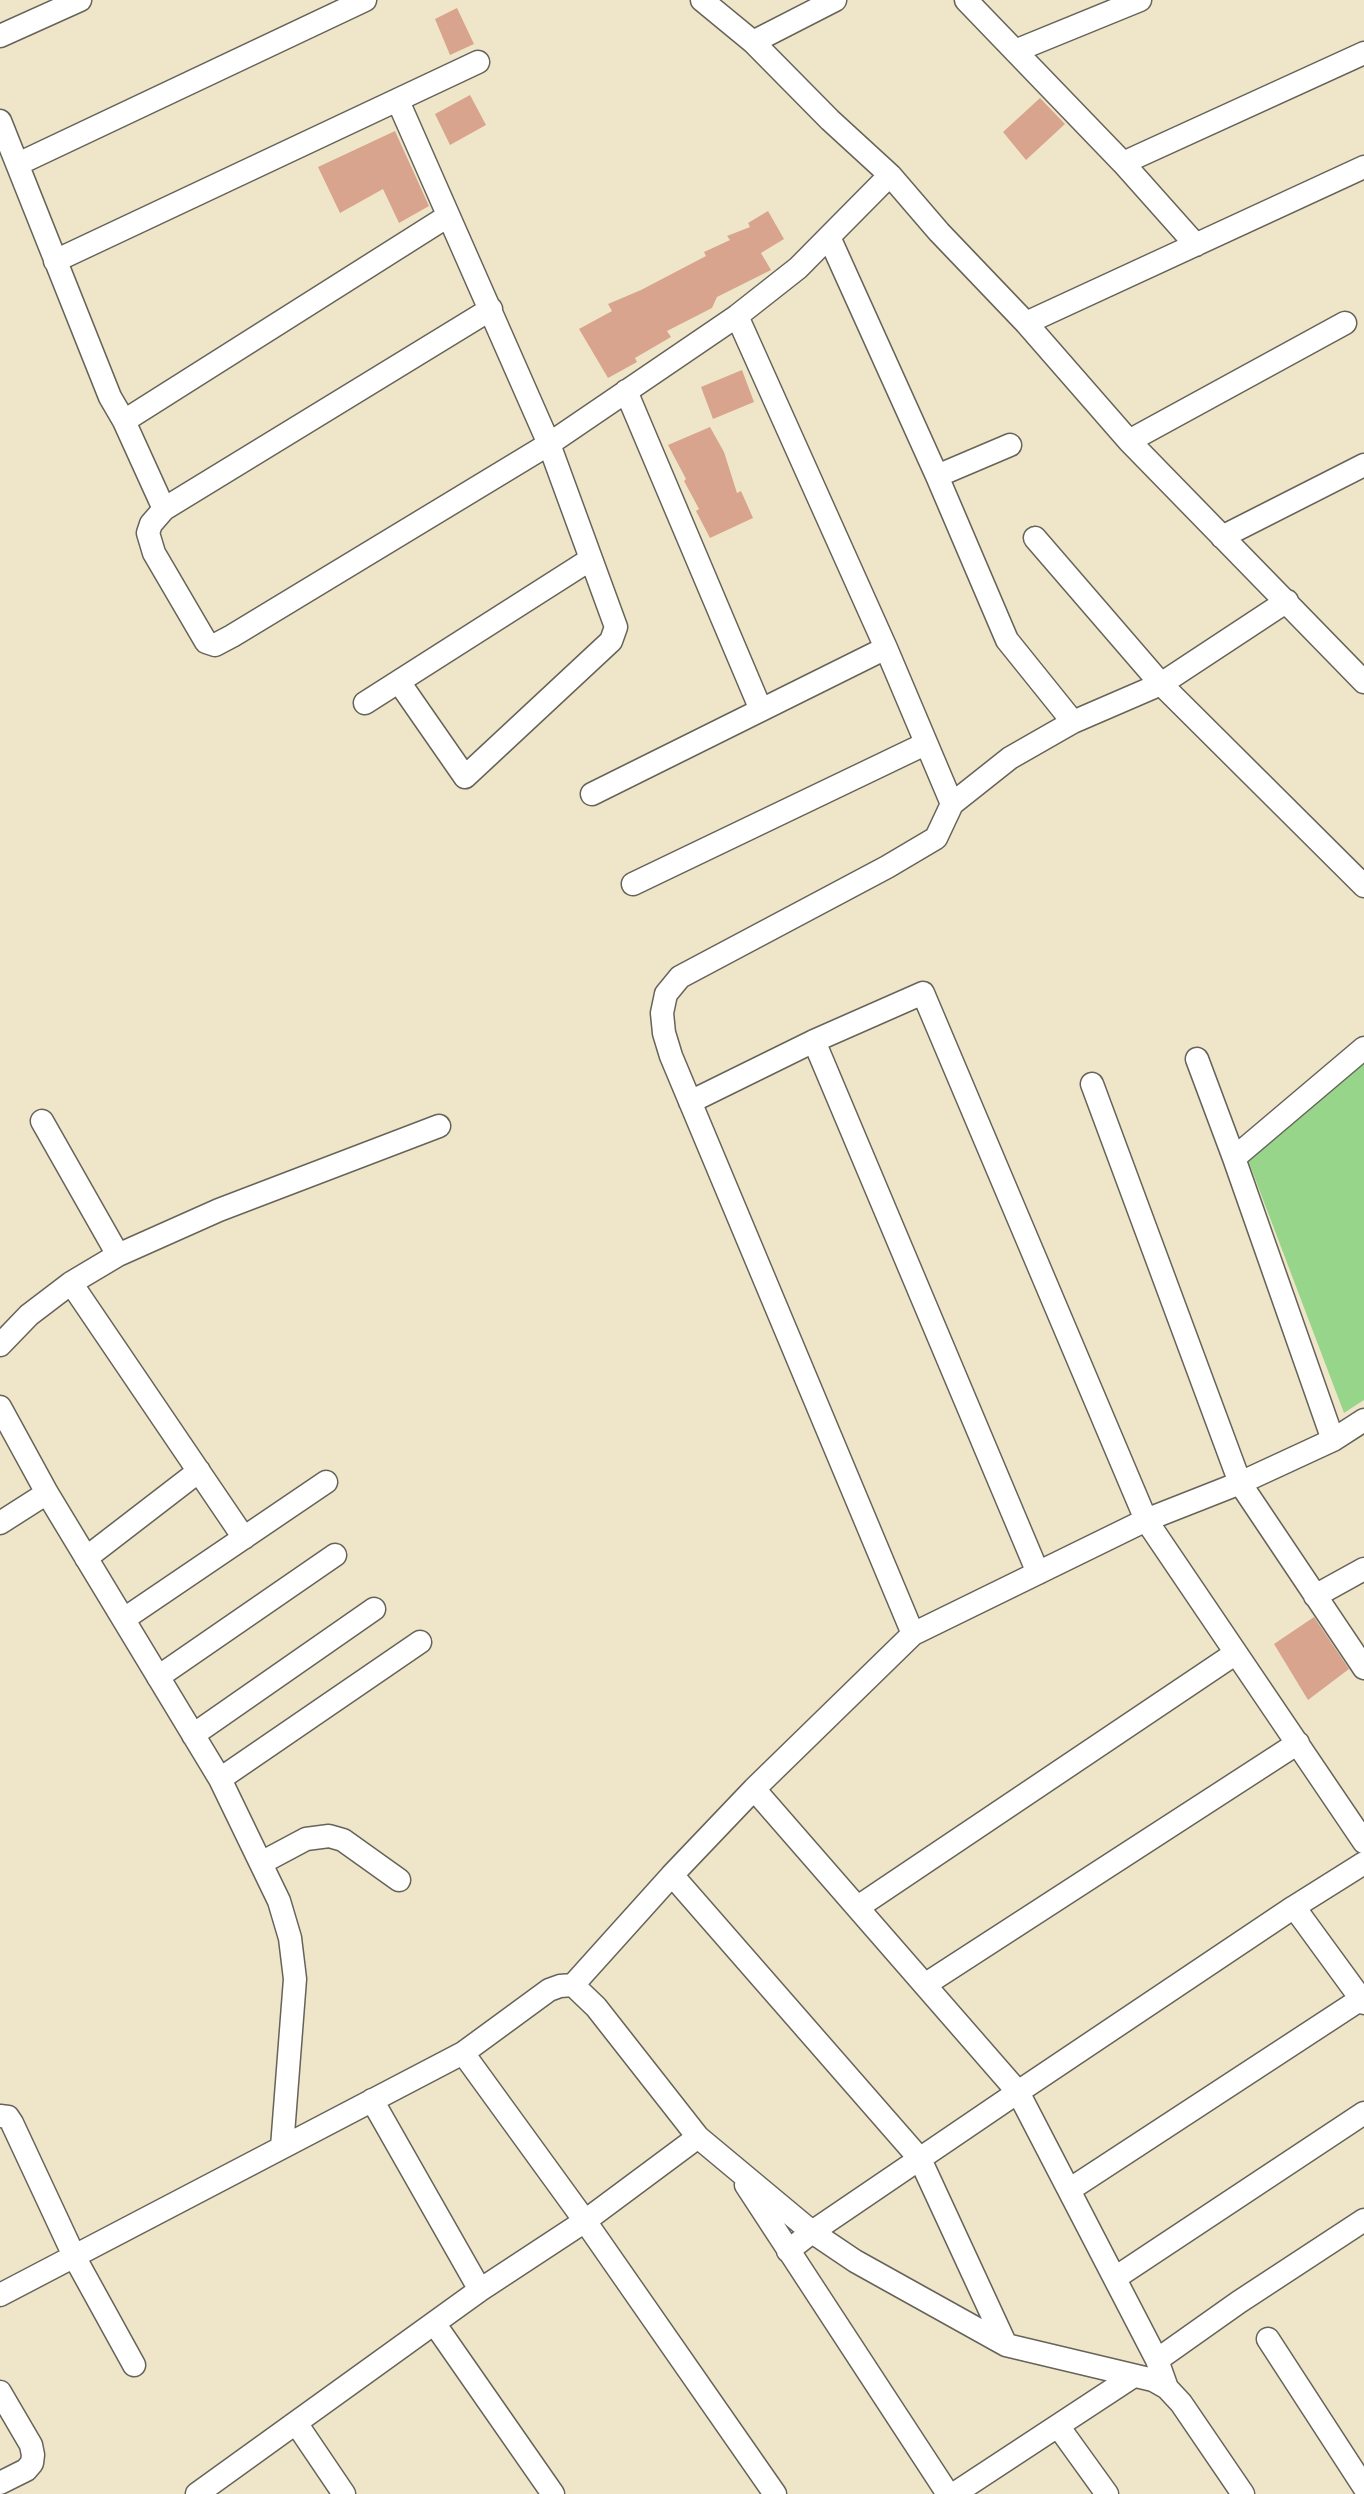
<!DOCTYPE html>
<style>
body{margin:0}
canvas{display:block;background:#efe6c9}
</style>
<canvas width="1364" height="2494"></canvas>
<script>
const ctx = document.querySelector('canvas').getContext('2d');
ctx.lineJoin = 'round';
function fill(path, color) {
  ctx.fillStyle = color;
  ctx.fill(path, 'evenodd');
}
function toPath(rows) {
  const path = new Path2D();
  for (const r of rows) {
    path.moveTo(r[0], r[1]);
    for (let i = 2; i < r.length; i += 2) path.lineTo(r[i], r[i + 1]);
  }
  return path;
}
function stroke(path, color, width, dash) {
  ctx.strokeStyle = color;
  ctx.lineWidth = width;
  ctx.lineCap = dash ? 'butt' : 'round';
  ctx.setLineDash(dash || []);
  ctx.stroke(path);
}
fill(toPath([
 [1364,1061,1364,1400,1344,1413,1248,1160]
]), '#97d58b');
fill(toPath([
 [457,8,474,44,450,55,435,19],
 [470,95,486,125,450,145,435,114],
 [1040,98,1065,124,1026,160,1003,132],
 [395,131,429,206,399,223,383,189,340,213,318,167],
 [768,211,784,239,761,253,771,270,717,297,712,308,667,331,671,337,635,358,637,362,608,378,579,329,612,311,608,304,641,290,706,256,704,252,730,240,727,236,750,227,748,223],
 [742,370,754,402,713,419,701,387],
 [710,427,724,452,737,493,741,491,753,518,710,538,696,511,699,509,684,481,686,479,668,445],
 [1314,1617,1349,1669,1308,1700,1274,1644]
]), '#d9a48d');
const minor = toPath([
 [702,0,753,42,830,120,890,175,939,232,1026,323,1129,441,1364,682],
 [966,0,1123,163,1196,245],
 [0,36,80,0],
 [753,42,835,0],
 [1015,51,1140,0],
 [398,101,549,444,616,627,611,641,465,777,399,682],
 [0,121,110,397,124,421,164,509],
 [1123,163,1364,53],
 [18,164,365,0],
 [829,237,937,476,1007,640,1073,722],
 [55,261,478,62],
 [491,309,164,509,151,524,148,533,154,553,206,642,215,645,232,636,549,444,737,316,798,268,890,175],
 [737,316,886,648,952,804],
 [1026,323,1364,167],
 [626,391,761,710],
 [124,421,448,216],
 [1129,441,1345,323],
 [937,476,1010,445],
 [1222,537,1364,465],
 [1035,538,1161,684,1364,886],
 [365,703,591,559],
 [592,794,886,648],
 [633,884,925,744],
 [814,1041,1038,1573],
 [1197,1059,1234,1158,1333,1440],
 [1092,1084,1240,1483,1364,1668],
 [690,1102,814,1041,923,993,1146,1520,1364,1842],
 [42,1121,118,1255],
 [1234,1158,1364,1048],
 [71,1283,244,1538],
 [0,1345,29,1315,71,1283,118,1255,219,1210,439,1126],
 [0,1407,47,1493,220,1779,279,1901,290,1938,295,1979,282,2147],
 [0,1523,47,1493],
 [86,1558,199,1471],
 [1315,1596,1364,1569],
 [124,1619,326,1482],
 [913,1634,671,1056,664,1033,662,1013,666,994,680,977,887,867,936,838,952,804,1010,758,1073,722,1161,684,1287,601],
 [158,1677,335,1555],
 [193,1735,374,1609],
 [220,1779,420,1642],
 [754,1789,1018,2092,1157,2360,1167,2388],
 [261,1863,306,1839,329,1836,343,1840,399,1880],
 [672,1875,920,2159,1006,2345],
 [858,1907,1236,1653],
 [1294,1907,1364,2003],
 [926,1984,1298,1743],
 [573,1985,672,1875,754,1789,913,1634,1146,1520,1240,1483,1333,1440,1364,1420],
 [463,2053,585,2221,775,2494],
 [372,2100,480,2290],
 [0,2116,8,2117,12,2123,75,2258,134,2365],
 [746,2185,948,2494],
 [1069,2190,1361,1999],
 [788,2251,812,2232,1018,2092,1294,1907,1364,1863],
 [1115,2278,1364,2113],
 [0,2295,463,2053,549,1990,560,1986,573,1985,596,2007,698,2137,812,2232,855,2261,1006,2345,1153,2380,1167,2388,1181,2403,1243,2494],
 [434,2323,553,2494],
 [1268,2339,1364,2487],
 [1157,2360,1239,2302,1364,2220],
 [0,2392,31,2445,33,2455,32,2463,26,2470,0,2483],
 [296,2423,344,2494],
 [1058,2426,1107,2494],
 [197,2494,480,2290,585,2221,698,2137],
 [954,2494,1132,2377]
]);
stroke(minor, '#666359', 25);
stroke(minor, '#fff', 22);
</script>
